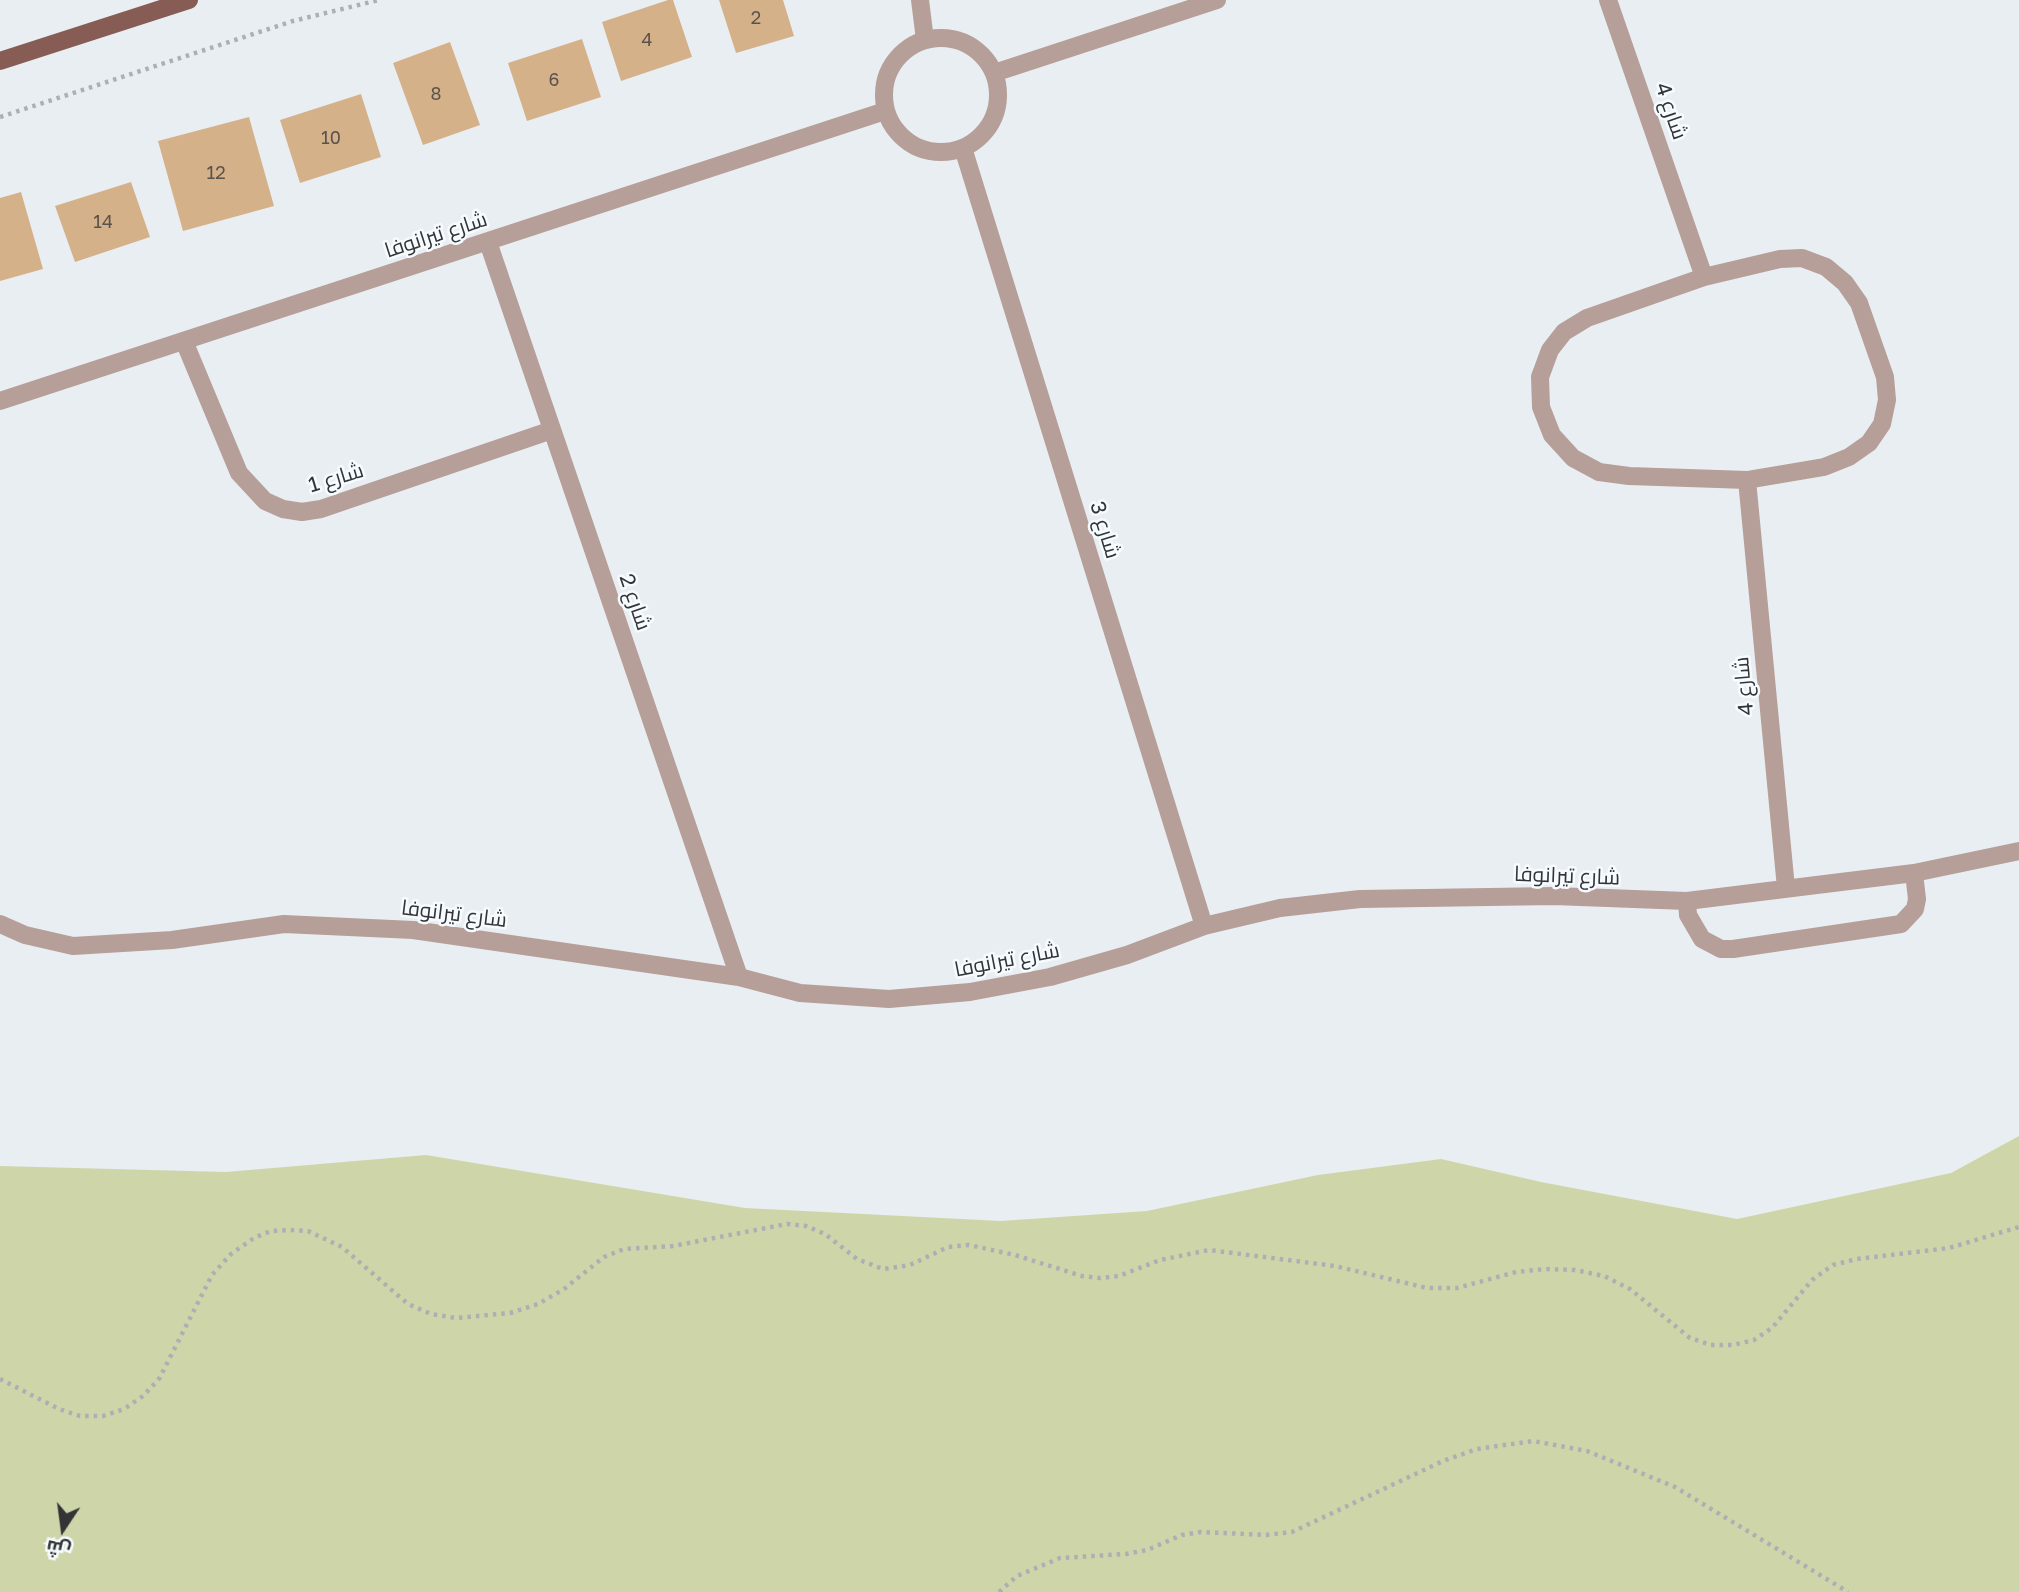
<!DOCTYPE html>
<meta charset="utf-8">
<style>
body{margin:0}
#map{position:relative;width:2019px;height:1592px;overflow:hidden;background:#e9eef2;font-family:"Golos Text",Cairo,sans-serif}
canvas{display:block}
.north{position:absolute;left:28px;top:1494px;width:70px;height:70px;-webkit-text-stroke:5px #f6fbff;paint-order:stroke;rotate:193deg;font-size:19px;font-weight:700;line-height:28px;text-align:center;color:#323436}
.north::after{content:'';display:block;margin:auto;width:24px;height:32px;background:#323436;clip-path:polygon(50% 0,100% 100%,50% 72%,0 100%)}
</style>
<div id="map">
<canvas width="2019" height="1592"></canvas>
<div class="north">ش</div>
</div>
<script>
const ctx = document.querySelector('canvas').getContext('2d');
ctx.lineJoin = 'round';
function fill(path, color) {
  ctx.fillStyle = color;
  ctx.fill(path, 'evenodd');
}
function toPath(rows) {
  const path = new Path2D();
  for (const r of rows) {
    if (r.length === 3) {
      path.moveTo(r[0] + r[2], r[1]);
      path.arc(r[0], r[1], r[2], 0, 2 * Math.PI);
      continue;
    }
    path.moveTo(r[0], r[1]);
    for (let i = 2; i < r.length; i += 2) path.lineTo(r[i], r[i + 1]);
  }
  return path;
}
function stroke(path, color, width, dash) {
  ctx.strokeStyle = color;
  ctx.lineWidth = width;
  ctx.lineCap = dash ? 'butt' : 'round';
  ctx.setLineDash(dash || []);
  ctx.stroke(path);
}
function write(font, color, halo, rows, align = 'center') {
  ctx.font = font + ' "Golos Text",Cairo,sans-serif';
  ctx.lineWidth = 5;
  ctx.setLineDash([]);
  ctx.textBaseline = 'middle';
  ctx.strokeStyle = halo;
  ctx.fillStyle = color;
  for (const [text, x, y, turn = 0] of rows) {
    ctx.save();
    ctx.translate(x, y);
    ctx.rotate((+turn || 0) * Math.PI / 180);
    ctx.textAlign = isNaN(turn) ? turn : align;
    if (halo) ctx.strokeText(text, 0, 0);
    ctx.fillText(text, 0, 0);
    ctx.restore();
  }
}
fill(toPath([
 [2019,1136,2019,1592,0,1592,0,1166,226,1172,426,1155,745,1208,1001,1221,1147,1211,1318,1175,1441,1159,1541,1182,1737,1219,1951,1173]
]), '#ced6a9');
fill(toPath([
 [668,0,673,0,692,57,621,81,602,22],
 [719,0,783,0,794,36,736,53],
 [582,39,601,97,527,121,508,63],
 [450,42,480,125,423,145,393,63],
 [361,94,381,157,300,183,280,120],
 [249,117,274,206,183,231,158,141],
 [131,182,150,237,75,262,55,206],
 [21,192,43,269,0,281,0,198]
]), '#d5b18a');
stroke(toPath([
 [0,117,293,21,379,0],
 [0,1379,59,1409,80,1416,103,1416,124,1409,143,1396,159,1379,212,1275,231,1254,254,1238,271,1231,290,1230,308,1231,342,1247,408,1304,431,1314,456,1318,510,1313,538,1304,564,1289,604,1257,624,1249,673,1246,787,1224,806,1226,825,1234,857,1259,883,1269,910,1265,948,1247,969,1245,1015,1255,1082,1276,1100,1278,1119,1276,1160,1260,1209,1250,1335,1266,1427,1288,1457,1288,1516,1272,1545,1269,1575,1270,1604,1276,1630,1289,1690,1338,1711,1345,1733,1345,1754,1340,1772,1328,1812,1280,1833,1265,1857,1259,1949,1248,2019,1227],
 [999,1592,1017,1576,1060,1558,1126,1554,1147,1550,1182,1535,1201,1532,1266,1535,1292,1532,1443,1461,1477,1449,1533,1441,1587,1451,1675,1487,1848,1592]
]), '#acb0b3', 4.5, [3.5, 5]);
stroke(toPath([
 [920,0,925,40],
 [1608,0,1704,277],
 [941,95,57],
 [994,73,1217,0],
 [963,148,1204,926],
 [488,242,739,977],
 [1802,258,1826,267,1845,283,1859,303,1885,377,1887,400,1882,424,1869,443,1849,457,1824,467,1747,480,1629,476,1599,472,1573,458,1552,435,1541,407,1540,377,1550,350,1564,332,1587,318,1704,277,1780,259,1802,258],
 [184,341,239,473,265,501,283,509,302,512,321,509,552,430],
 [0,401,885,111],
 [1747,480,1786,888],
 [1687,901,1688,915,1702,939,1721,949,1733,949,1901,924,1915,909,1917,899,1914,873],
 [0,924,25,935,73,946,172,940,284,924,413,930,739,977,800,993,889,999,970,992,1050,977,1127,955,1204,926,1280,908,1360,899,1424,898,1554,896,1687,901,1914,873,2019,851]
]), '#b69e99', 18);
stroke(toPath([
 [0,61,189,0]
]), '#865c55', 18);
write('18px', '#5b534b', null, [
 ["2",756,18],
 ["4",647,40],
 ["6",554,80],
 ["8",436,94],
 ["10",331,138],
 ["12",216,173],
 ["14",103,222]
]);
write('21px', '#323436', '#f6fbff', [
 ["شارع 4",1671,111,71],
 ["شارع تيرانوفا",436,235,-18],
 ["شارع 1",336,478,-17],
 ["شارع 3",1105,530,73],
 ["شارع 2",635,602,71],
 ["شارع 4",1744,686,-95],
 ["شارع تيرانوفا",1567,876,2],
 ["شارع تيرانوفا",454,914,7],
 ["شارع تيرانوفا",1007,960,-11]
]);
</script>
